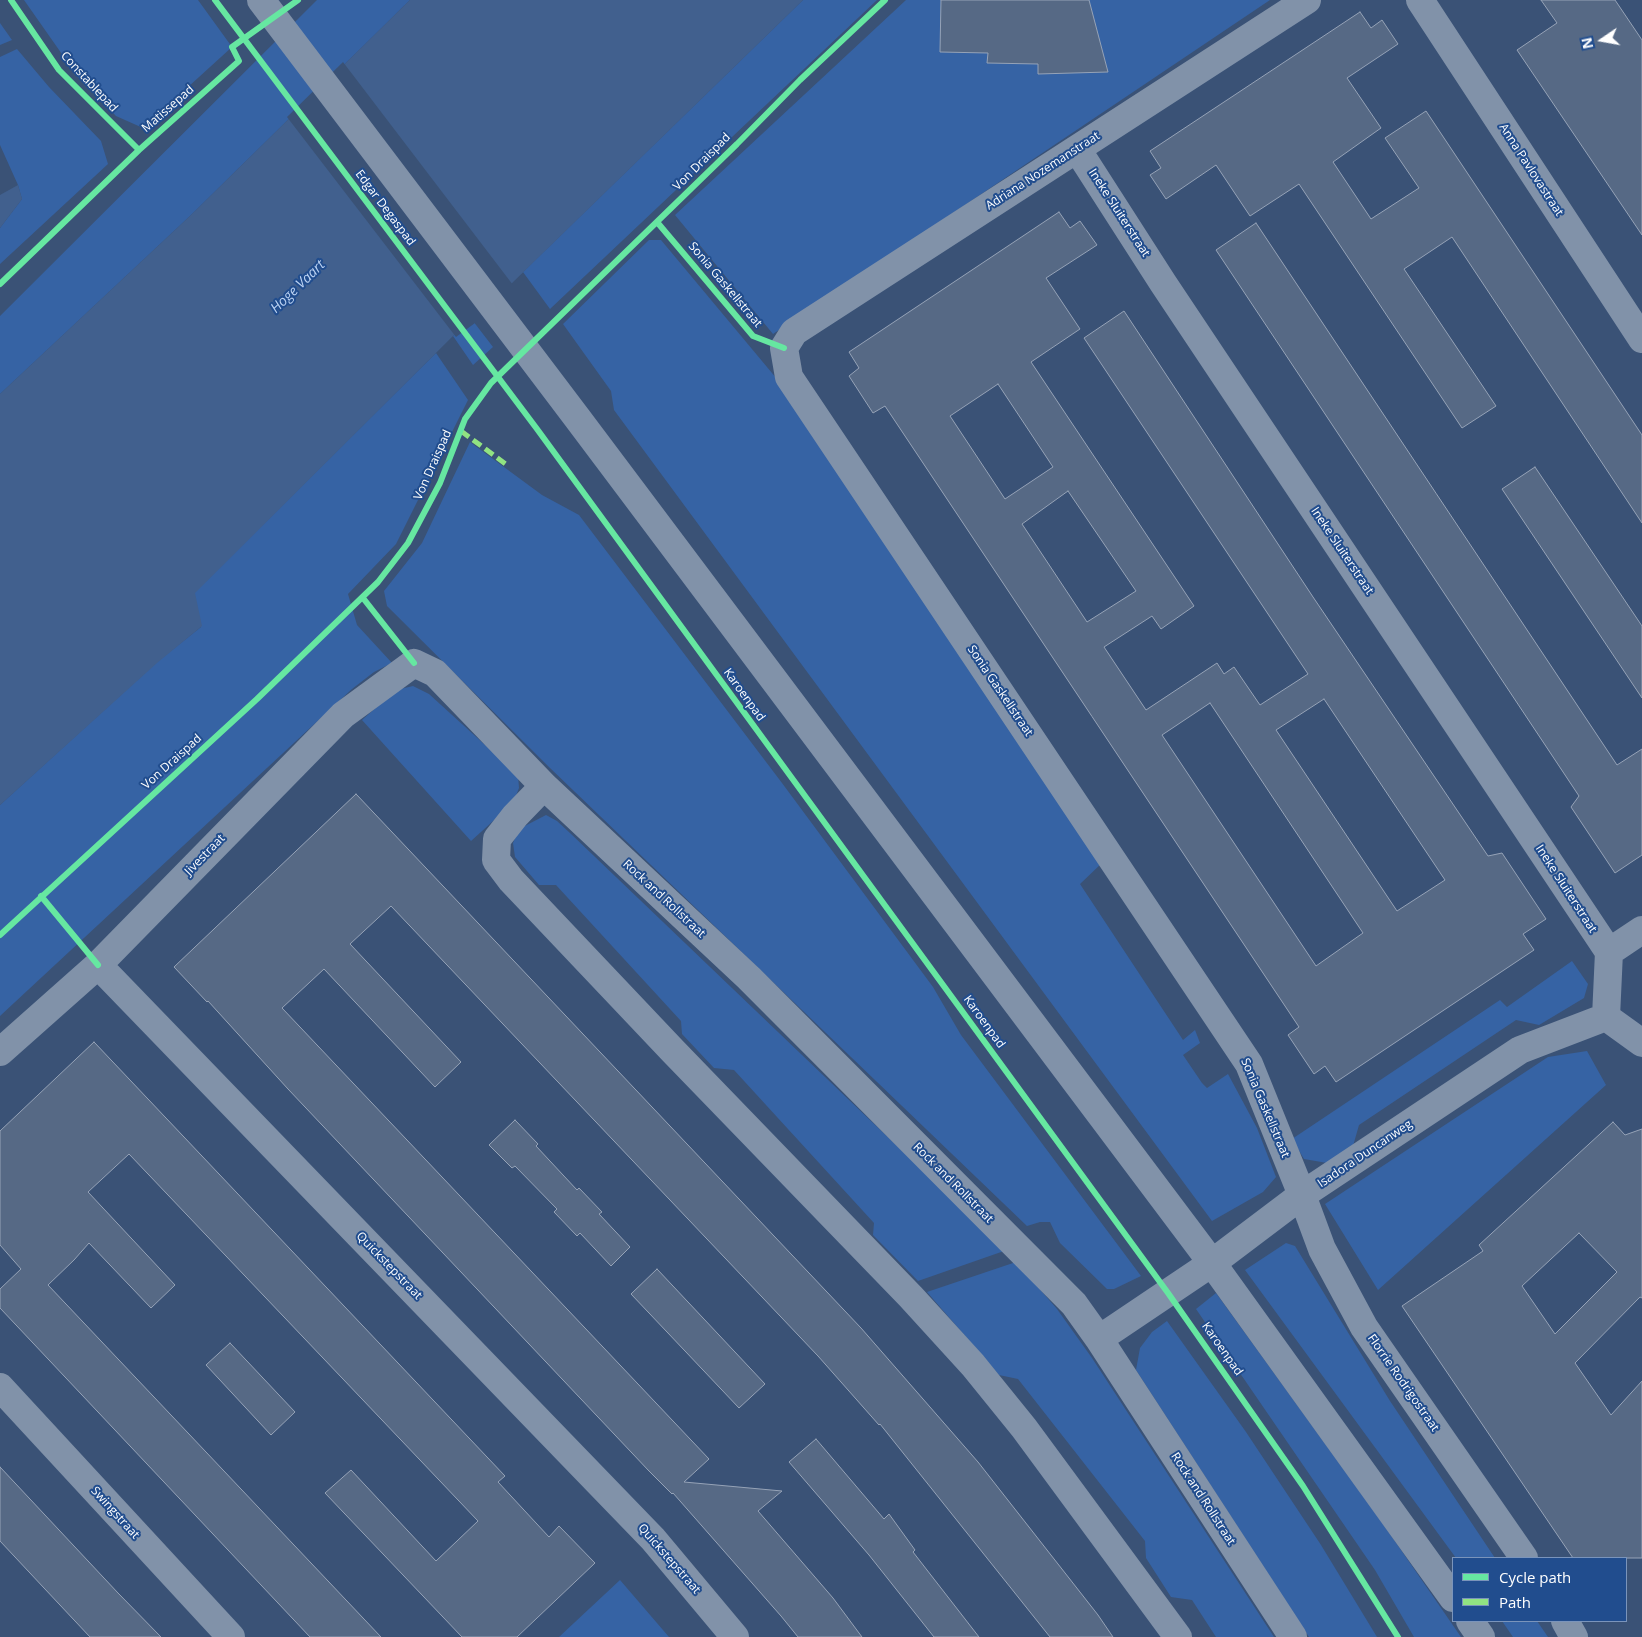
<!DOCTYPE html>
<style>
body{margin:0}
#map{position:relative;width:1642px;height:1637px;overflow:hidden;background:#3a5276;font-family:"Open Sans",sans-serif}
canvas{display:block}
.legend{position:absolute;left:1452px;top:1557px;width:175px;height:65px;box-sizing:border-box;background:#214d8e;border:1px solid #7a94bb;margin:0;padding:6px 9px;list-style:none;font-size:15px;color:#fff}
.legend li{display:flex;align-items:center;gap:10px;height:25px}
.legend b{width:25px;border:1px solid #7a94bb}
.north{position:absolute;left:1577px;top:15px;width:50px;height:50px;-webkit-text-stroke:4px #214d8e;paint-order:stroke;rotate:258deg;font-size:14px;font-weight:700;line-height:20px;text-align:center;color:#fff}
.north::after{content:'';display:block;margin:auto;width:18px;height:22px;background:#fff;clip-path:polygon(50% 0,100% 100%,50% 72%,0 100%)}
</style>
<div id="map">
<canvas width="1642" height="1637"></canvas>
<ul class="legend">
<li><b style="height:6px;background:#66e7a1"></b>Cycle path</li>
<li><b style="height:6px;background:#91e382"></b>Path</li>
</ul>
<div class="north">N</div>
</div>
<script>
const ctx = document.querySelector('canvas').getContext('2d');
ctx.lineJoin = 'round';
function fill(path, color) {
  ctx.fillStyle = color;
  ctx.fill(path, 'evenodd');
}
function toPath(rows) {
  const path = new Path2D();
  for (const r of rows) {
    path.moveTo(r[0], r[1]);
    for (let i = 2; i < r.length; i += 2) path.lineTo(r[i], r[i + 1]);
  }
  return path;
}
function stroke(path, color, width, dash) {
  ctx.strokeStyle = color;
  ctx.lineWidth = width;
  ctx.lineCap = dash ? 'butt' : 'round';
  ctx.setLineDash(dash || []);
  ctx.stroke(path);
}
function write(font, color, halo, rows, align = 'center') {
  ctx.font = font + ' "Open Sans",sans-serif';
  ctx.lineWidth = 4;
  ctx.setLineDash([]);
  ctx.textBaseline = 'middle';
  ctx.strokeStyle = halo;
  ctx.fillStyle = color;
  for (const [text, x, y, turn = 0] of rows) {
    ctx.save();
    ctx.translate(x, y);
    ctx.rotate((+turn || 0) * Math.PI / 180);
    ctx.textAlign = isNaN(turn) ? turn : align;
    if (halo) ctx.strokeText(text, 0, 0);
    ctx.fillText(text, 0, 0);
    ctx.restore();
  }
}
fill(toPath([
 [24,0,198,0,232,47,143,128,116,116,78,77],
 [317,0,410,0,190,216,0,394,0,316],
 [803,0,877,0,550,309,523,272],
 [906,0,1270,0,773,334,675,215],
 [0,23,12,40,0,45],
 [17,49,49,87,101,141,108,164,0,264,0,228,22,199,18,185,0,145,0,57],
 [649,240,661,240,792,397,1102,863,1080,884,1183,1040,1195,1030,1200,1043,1183,1055,1202,1083,1207,1088,1228,1074,1257,1128,1276,1177,1263,1192,1212,1221,614,410,611,391,563,324],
 [473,321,493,347,473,365,453,336],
 [436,353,468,400,396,544,348,594,357,625,392,663,374,672,352,689,0,1016,0,805,157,662,201,627,194,593],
 [470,442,542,495,579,515,782,783,933,987,961,1035,1141,1276,1114,1289,1107,1289,1060,1243,1050,1222,1040,1222,1027,1226,550,768,387,606,384,591,422,543],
 [413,686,429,694,518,775,519,788,513,803,471,841,362,720,396,690],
 [546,815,557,821,570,833,987,1232,1004,1251,918,1281,873,1235,874,1223,734,1070,714,1068,682,1034,681,1021,556,885,539,885,515,857,513,843,519,829],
 [1572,961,1588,984,1584,998,1539,1025,1516,1020,1359,1125,1353,1146,1327,1163,1304,1159,1292,1139,1500,1000,1507,1007],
 [1587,1051,1606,1085,1378,1290,1325,1204,1548,1057],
 [1286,1243,1295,1246,1390,1401,1495,1558,1456,1558,1245,1270],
 [1016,1262,1057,1309,1092,1358,1274,1637,1216,1637,1192,1600,1171,1597,1146,1558,1145,1541,1018,1379,999,1375,927,1292],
 [1216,1293,1381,1521,1461,1637,1414,1637,1375,1570,1196,1309],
 [1167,1321,1246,1432,1321,1545,1377,1637,1309,1637,1136,1370,1140,1348,1152,1332],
 [620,1580,669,1637,559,1637],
 [1502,1621,1537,1621,1548,1637,1513,1637]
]), '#3663a4');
fill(toPath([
 [410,0,803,0,473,321,453,336,195,593,202,626,157,663,0,805,0,394,190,216],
 [18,185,22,199,0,228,0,195]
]), '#41608e');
fill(toPath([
 [343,62,513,285,475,323,456,337,287,117]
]), '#3a5276');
const building = toPath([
 [941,0,1089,0,1108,72,1038,74,1038,64,987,63,988,53,940,52,941,0],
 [1541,0,1615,0,1642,40,1642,235,1517,50,1557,23,1541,0],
 [1360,12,1371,28,1382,20,1398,44,1347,78,1381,128,1333,162,1371,219,1419,188,1385,138,1426,111,1642,435,1642,523,1452,237,1404,269,1496,406,1462,428,1299,184,1250,216,1216,165,1166,199,1150,175,1161,168,1150,151,1360,12],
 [1059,212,1070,228,1080,221,1097,245,1046,278,1080,329,1031,362,1194,606,1161,629,1152,616,1104,647,1146,710,1217,663,1224,674,1234,667,1260,705,1308,674,1084,338,1124,311,1313,597,1488,856,1502,853,1546,919,1523,934,1534,950,1336,1082,1325,1066,1314,1074,1288,1035,1299,1027,885,406,873,413,849,376,859,368,849,352,1059,212],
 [998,384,1053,467,1005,499,950,416,998,384],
 [1068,491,1136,591,1087,622,1022,524,1068,491],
 [1324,699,1445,880,1397,911,1276,730,1324,699],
 [1210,703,1363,933,1316,966,1162,735,1210,703],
 [1256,223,1617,765,1642,749,1642,855,1615,873,1571,807,1579,796,1216,250,1256,223],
 [1535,467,1642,626,1642,698,1502,489,1535,467],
 [356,794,861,1328,978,1462,1098,1615,1113,1637,1050,1637,880,1424,879,1425,818,1356,391,906,350,944,461,1062,435,1087,324,969,282,1008,709,1459,684,1482,782,1491,758,1511,833,1598,862,1637,798,1637,781,1616,673,1493,672,1494,649,1471,288,1089,208,1001,207,1002,174,967,356,794],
 [94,1042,505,1476,498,1482,549,1537,559,1526,595,1563,517,1637,462,1637,325,1493,351,1470,436,1561,478,1521,129,1154,88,1192,175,1285,151,1308,89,1243,74,1260,48,1285,381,1637,310,1637,0,1308,0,1289,21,1269,0,1245,0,1131,94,1042],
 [515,1120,538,1144,536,1146,577,1190,579,1188,602,1212,599,1214,630,1247,611,1266,580,1233,577,1236,554,1212,557,1209,515,1166,512,1168,489,1145,515,1120],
 [1613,1122,1625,1135,1642,1129,1642,1298,1640,1297,1575,1363,1611,1415,1642,1381,1642,1558,1573,1558,1402,1306,1483,1251,1479,1245,1613,1122],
 [1579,1233,1617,1272,1555,1334,1522,1286,1579,1233],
 [657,1269,765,1384,739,1408,631,1294,657,1269],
 [230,1343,295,1412,271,1435,206,1365,230,1343],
 [816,1439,884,1519,889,1514,915,1550,913,1552,979,1637,934,1637,869,1555,789,1462,816,1439],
 [0,1467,118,1593,161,1637,90,1637,44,1588,0,1541,0,1467]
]);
fill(building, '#566985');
stroke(building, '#96a3b7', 1);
stroke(toPath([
 [261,0,578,419,1212,1263,1453,1598],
 [1307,0,794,332,784,348,789,377,1249,1064,1302,1195,1322,1249,1364,1327,1524,1558],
 [1420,0,1642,339],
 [1077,149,1163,283,1609,952],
 [544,786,515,816,497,839,496,860,511,880,673,1051,911,1297,973,1365,1024,1428,1178,1637],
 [98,965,653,1539,735,1637],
 [1606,1017,1609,952,1642,930],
 [1606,1017,1642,1043],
 [0,1052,98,965,343,715,414,663,435,673,544,786,749,978,1074,1304,1099,1339,1293,1637],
 [1099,1339,1212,1263,1302,1195,1520,1050,1606,1017],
 [0,1387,231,1637],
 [1470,1621,1481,1637],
 [1565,1621,1574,1637]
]), '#8192a9', 28);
stroke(toPath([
 [461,431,507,465]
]), '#91e382', 5, [10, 5]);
stroke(toPath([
 [11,0,59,70,139,150],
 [215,0,537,429,1168,1293,1303,1486,1398,1637],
 [657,222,753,336,784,348],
 [0,284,139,150,239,61,232,47,298,0],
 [363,598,414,663],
 [41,896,98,965],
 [0,935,257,699,378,582,408,543,440,483,465,419,491,383,737,144,800,80,885,0]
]), '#66e7a1', 6);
write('12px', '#fff', '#214d8e', [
 ["Constablepad",89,82,47],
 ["Matissepad",168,109,-41],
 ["Von Draispad",702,162,-45],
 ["Anna Pavlovastraat",1531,170,57],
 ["Adriana Nozemanstraat",1043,171,-33],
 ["Edgar Degaspad",385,208,53],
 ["Ineke Sluiterstraat",1119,213,57],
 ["Sonia Gaskellstraat",725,285,50],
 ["Von Draispad",433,465,-66],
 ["Ineke Sluiterstraat",1342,551,56],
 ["Sonia Gaskellstraat",1000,691,56],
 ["Karoenpad",744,695,54],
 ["Von Draispad",172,762,-42],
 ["Jivestraat",205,855,-46],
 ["Ineke Sluiterstraat",1566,889,57],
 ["Rock and Rollstraat",664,899,43],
 ["Karoenpad",984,1022,54],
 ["Sonia Gaskellstraat",1265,1108,67],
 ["Isadora Duncanweg",1365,1154,-34],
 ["Rock and Rollstraat",953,1183,45],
 ["Quickstepstraat",389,1266,46],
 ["Karoenpad",1222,1349,55],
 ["Florrie Rodrigostraat",1403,1383,55],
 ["Rock and Rollstraat",1203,1499,57],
 ["Swingstraat",115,1513,48],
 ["Quickstepstraat",669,1559,49]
]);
write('italic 14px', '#bcd3f3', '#214d8e', [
 ["Hoge Vaart",298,287,-44]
]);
</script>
